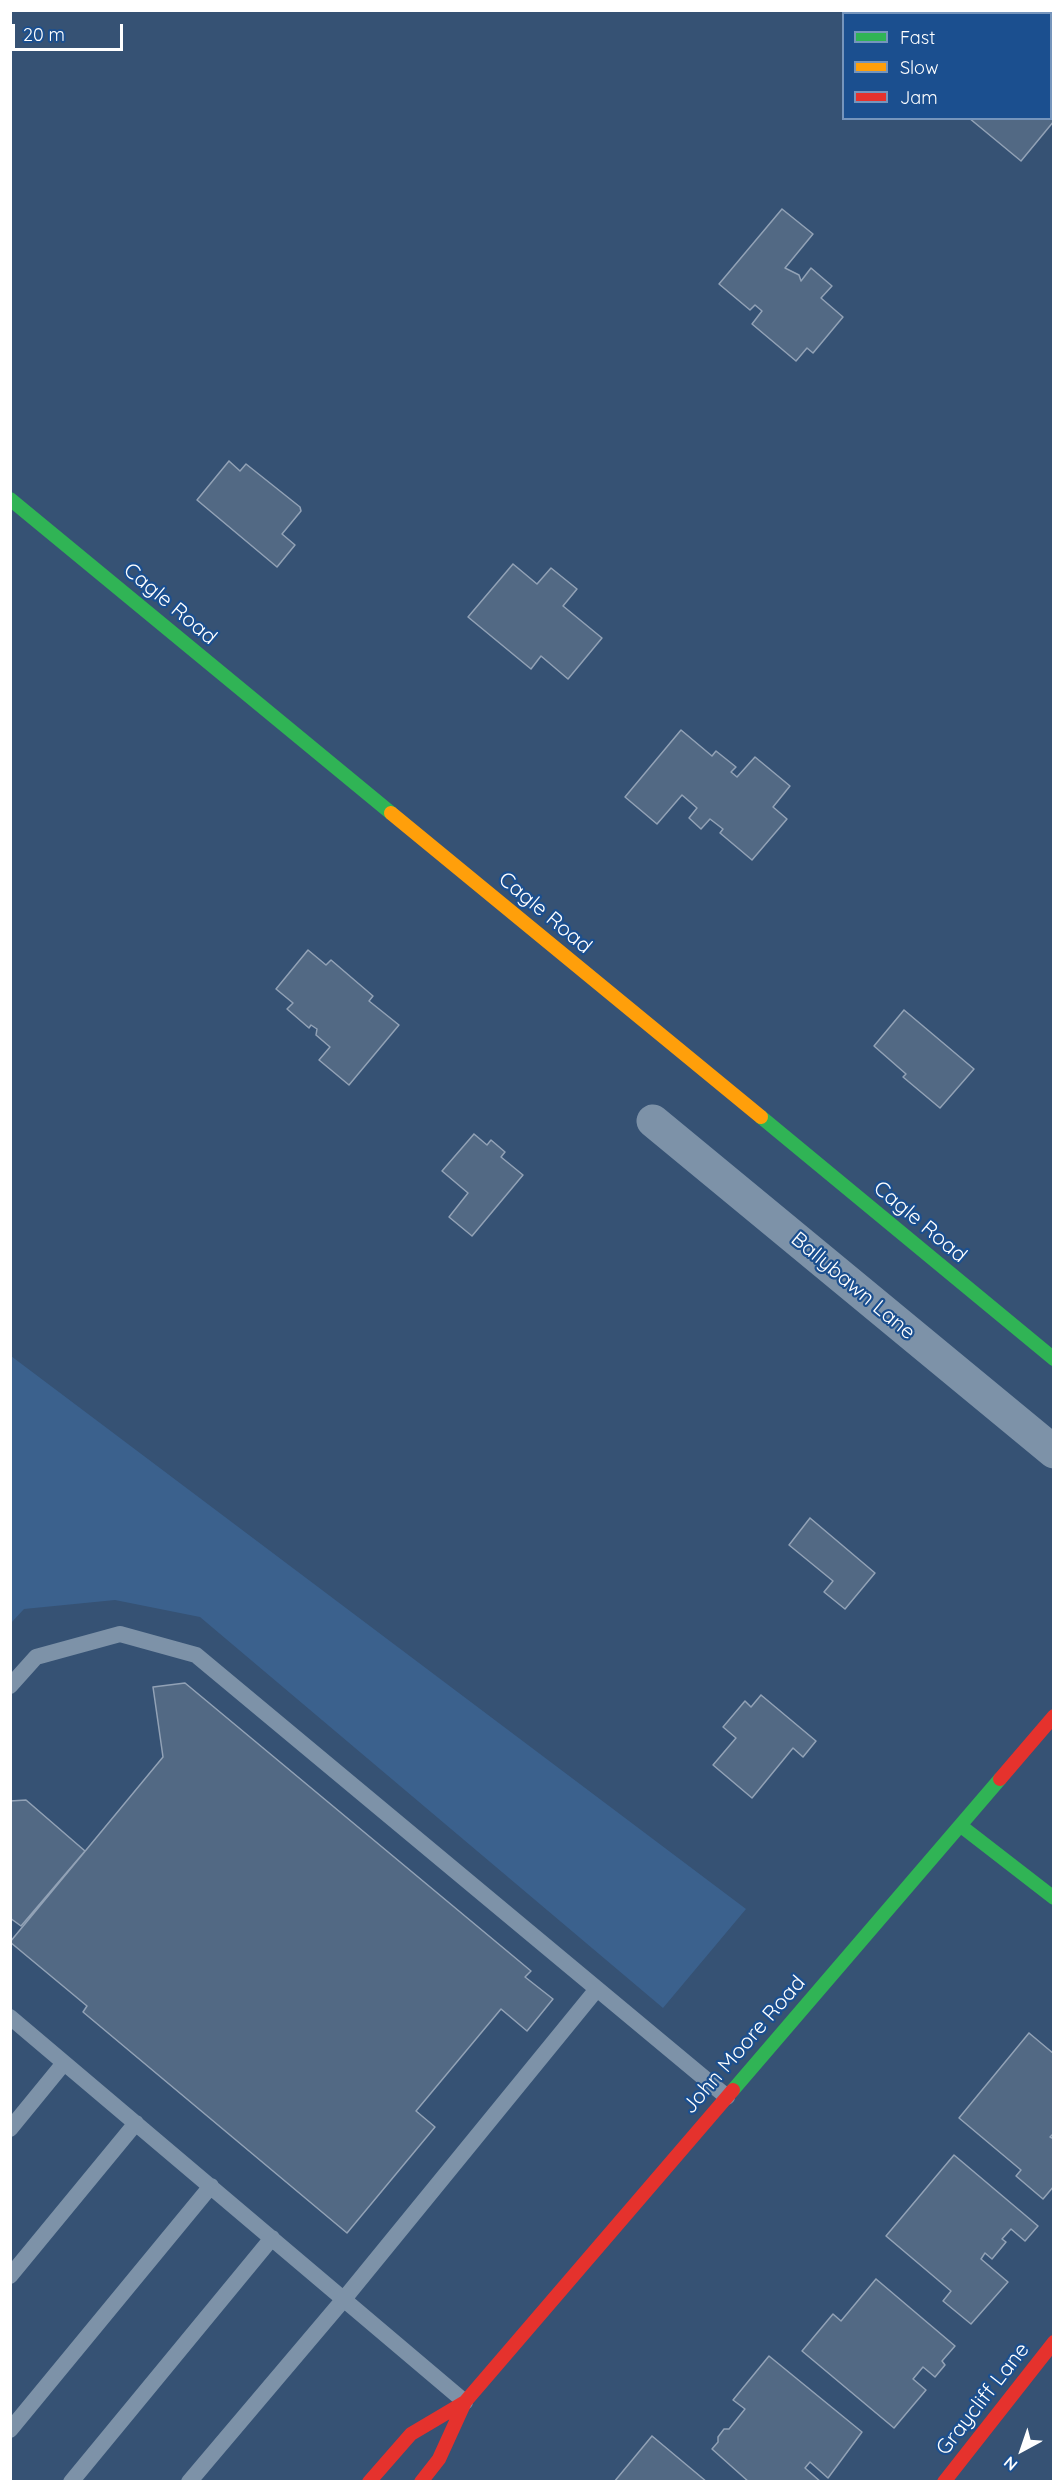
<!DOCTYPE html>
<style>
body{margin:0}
#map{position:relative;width:1064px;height:2492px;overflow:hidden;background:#365274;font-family:Quicksand,sans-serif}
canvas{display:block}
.frame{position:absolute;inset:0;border:12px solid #fff;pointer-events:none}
.legend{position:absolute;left:842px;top:12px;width:210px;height:108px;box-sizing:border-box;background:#1b4f8f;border:2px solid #7695bc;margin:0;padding:8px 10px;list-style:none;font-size:18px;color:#fff}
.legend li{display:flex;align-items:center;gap:12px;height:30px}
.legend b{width:30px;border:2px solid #7695bc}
.north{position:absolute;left:992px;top:2420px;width:60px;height:60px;-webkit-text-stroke:4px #1b4f8f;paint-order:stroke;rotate:220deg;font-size:16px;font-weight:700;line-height:24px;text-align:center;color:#fff}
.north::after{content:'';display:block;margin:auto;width:21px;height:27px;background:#fff;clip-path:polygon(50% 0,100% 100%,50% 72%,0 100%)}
.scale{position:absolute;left:12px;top:24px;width:111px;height:27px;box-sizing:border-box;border:3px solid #fff;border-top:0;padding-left:8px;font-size:18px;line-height:21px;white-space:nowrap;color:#fff;-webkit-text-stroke:4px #1b4f8f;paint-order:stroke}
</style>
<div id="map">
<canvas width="1064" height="2492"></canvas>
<div class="frame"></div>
<ul class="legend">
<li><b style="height:8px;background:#30b455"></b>Fast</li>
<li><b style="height:8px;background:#ff9f0a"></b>Slow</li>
<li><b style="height:8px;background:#e5322d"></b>Jam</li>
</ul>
<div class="north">N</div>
<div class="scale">20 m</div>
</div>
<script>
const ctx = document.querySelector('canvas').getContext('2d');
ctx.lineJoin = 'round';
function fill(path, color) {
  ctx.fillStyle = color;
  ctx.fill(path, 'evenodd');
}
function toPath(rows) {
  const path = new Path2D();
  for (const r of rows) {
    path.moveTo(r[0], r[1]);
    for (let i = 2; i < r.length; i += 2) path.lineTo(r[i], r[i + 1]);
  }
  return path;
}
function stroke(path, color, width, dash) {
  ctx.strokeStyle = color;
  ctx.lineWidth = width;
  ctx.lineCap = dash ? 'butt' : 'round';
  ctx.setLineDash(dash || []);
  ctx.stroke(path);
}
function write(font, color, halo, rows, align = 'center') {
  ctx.font = font + ' Quicksand,sans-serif';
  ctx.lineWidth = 4.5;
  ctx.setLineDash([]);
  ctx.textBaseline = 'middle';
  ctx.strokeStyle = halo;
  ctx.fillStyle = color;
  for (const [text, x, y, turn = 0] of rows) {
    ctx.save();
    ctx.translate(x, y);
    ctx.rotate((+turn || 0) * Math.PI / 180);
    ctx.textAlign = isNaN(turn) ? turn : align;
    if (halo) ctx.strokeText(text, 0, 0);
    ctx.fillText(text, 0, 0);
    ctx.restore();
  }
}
fill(toPath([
 [11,1356,746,1909,663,2008,200,1617,115,1600,24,1609,11,1623]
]), '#3b618d');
const building = toPath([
 [1050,39,1054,41,1054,121,1021,161,969,118,1050,118,1050,39],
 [782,209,813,234,785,268,799,275,801,281,811,268,832,286,821,298,843,317,813,353,807,348,796,361,752,324,762,311,755,305,750,310,719,284,782,209],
 [229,461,240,471,246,464,300,507,301,511,282,534,295,545,277,567,197,500,229,461],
 [513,564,537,584,551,568,577,589,563,606,602,638,568,679,541,656,531,669,468,617,513,564],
 [681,730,712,756,716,751,736,767,731,772,737,777,755,757,790,786,773,807,787,819,752,860,720,833,723,829,710,819,701,829,689,818,697,808,682,795,657,824,625,797,681,730],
 [308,950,326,965,331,960,373,996,369,1001,399,1025,349,1085,319,1060,330,1047,316,1035,317,1029,311,1025,309,1028,287,1009,293,1003,276,989,308,950],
 [904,1010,974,1069,940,1108,903,1077,906,1074,874,1046,904,1010],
 [474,1134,487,1145,491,1140,505,1152,501,1157,523,1175,472,1236,449,1217,468,1193,442,1171,474,1134],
 [810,1518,875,1573,845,1609,824,1592,833,1581,789,1545,810,1518],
 [185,1683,531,1971,525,1977,553,1999,527,2031,501,2009,416,2111,435,2127,347,2233,83,2012,87,2006,10,1942,163,1757,153,1687,185,1683],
 [761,1695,816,1741,803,1757,793,1748,752,1798,713,1765,736,1738,723,1727,745,1701,751,1707,761,1695],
 [26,1800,85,1851,21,1926,10,1918,10,1801,26,1800],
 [1029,2033,1054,2054,1054,2133,1050,2137,1054,2139,1054,2186,1043,2199,1016,2176,1021,2170,959,2118,1029,2033],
 [954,2155,1038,2226,1025,2241,1011,2229,1002,2239,1006,2242,992,2259,985,2253,981,2259,1008,2282,971,2324,943,2301,951,2291,886,2236,954,2155],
 [876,2279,955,2346,942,2361,945,2365,935,2377,923,2367,913,2379,926,2390,894,2428,802,2351,833,2314,841,2321,876,2279],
 [769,2356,862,2432,828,2478,810,2462,805,2468,821,2482,749,2482,712,2449,718,2442,718,2437,724,2429,729,2429,745,2409,733,2400,769,2356],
 [652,2436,707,2482,614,2482,652,2436]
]);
fill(building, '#526984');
stroke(building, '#92a2b6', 1.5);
stroke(toPath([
 [10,1686,36,1657,120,1634,196,1655,727,2097],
 [10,2017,465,2402],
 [10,2129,64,2063],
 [10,2276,136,2123],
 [10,2430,211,2186],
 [71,2482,272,2238],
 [189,2482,344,2299,597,1989]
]), '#7d92a8', 16);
stroke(toPath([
 [653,1121,1054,1452]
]), '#7d92a8', 33);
stroke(toPath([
 [10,499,391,813],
 [761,1117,1054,1359],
 [961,1826,1054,1898],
 [733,2090,1000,1779]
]), '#30b455', 14);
stroke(toPath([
 [391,813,761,1117]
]), '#ff9f0a', 14);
stroke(toPath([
 [1000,1779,1054,1716],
 [369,2482,411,2434,465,2402],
 [421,2482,439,2459,465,2402,733,2090],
 [944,2482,1054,2342]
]), '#e5322d', 14);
write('21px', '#fff', '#1b4f8f', [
 ["Cagle Road",170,604,40],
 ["Cagle Road",545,913,40],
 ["Cagle Road",920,1222,40],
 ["Ballybawn Lane",853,1286,40],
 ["John Moore Road",744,2045,-49],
 ["Graycliff Lane",983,2399,-52]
]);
</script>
